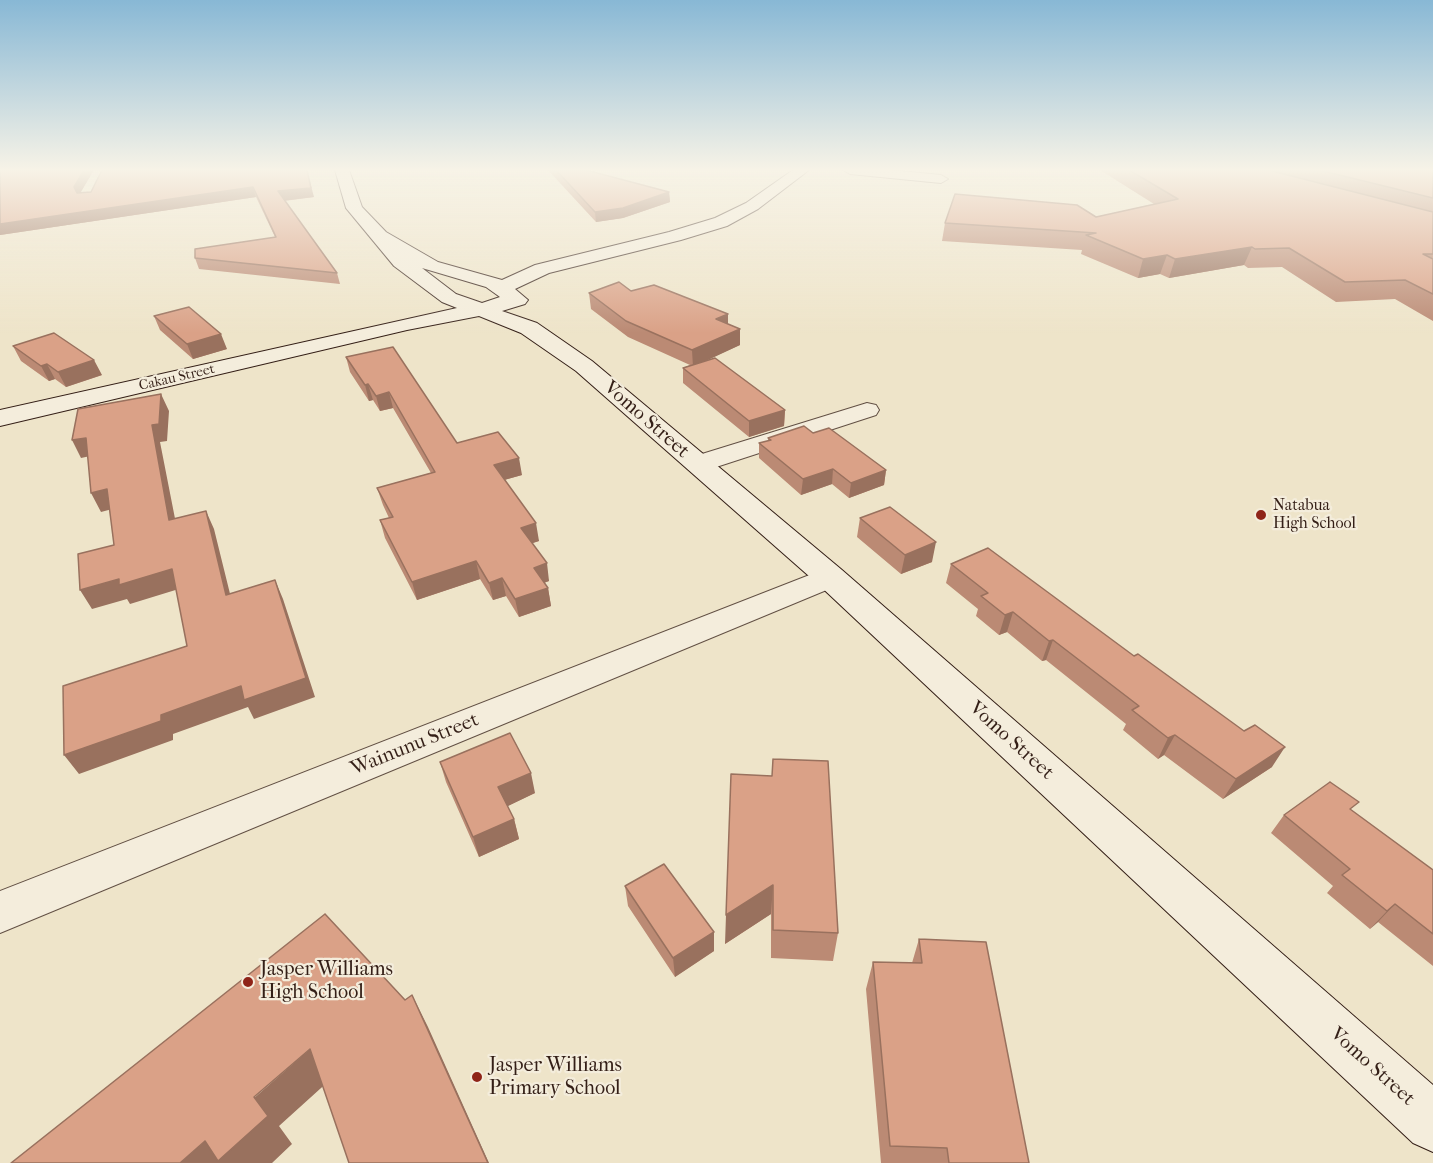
<!DOCTYPE html>
<style>
body{margin:0}
canvas{display:block;background:#eee4c9}
</style>
<canvas width="1433" height="1163"></canvas>
<script>
const ctx = document.querySelector('canvas').getContext('2d');
ctx.lineJoin = 'round';
function toPath(rows) {
  const path = new Path2D();
  for (const r of rows) {
    path.moveTo(r[0], r[1]);
    for (let i = 2; i < r.length; i += 2) path.lineTo(r[i], r[i + 1]);
  }
  return path;
}
function stroke(path, color, width, dash) {
  ctx.strokeStyle = color;
  ctx.lineWidth = width;
  ctx.lineCap = dash ? 'butt' : 'round';
  ctx.setLineDash(dash || []);
  ctx.stroke(path);
}
function fill(path, color) {
  ctx.fillStyle = color;
  ctx.fill(path, 'evenodd');
}
function write(font, color, halo, rows, align = 'center') {
  ctx.font = font + ' "IM FELL French Canon",serif';
  ctx.lineWidth = 4.5;
  ctx.setLineDash([]);
  ctx.textBaseline = 'middle';
  ctx.strokeStyle = halo;
  ctx.fillStyle = color;
  for (const [text, x, y, turn = 0] of rows) {
    ctx.save();
    ctx.translate(x, y);
    ctx.rotate((+turn || 0) * Math.PI / 180);
    ctx.textAlign = isNaN(turn) ? turn : align;
    if (halo) ctx.strokeText(text, 0, 0);
    ctx.fillText(text, 0, 0);
    ctx.restore();
  }
}
const minor = toPath([
 [843,170,890,170,941,175,948,179,941,183,850,174,843,170],
 [867,403,876,405,879,410,876,415,707,470,698,472,689,470,685,464,689,458,867,403],
 [830,567,841,570,846,577,841,584,0,933,0,891,830,567]
]);
const secondary = toPath([
 [335,170,349,170,362,207,386,232,438,262,502,280,535,265,669,232,715,218,746,203,793,170,809,170,758,209,727,226,681,240,549,273,515,289,528,300,525,304,502,311,537,323,592,361,842,570,1433,1085,1433,1152,1413,1143,818,584,576,371,521,333,479,316,407,330,0,426,0,410,457,308,442,302,394,266,346,208,335,170],
 [422,268,486,287,500,297,482,303,456,294,422,268]
]);
stroke(minor, '#625044', 2);
stroke(secondary, '#341f17', 2);
fill(minor, '#f4eddc');
fill(secondary, '#f4eddc');
fill(toPath([
 [0,170,80,193,91,192,102,170,314,197,284,201,337,273,340,284,199,269,195,258,275,237,256,197,0,235],
 [548,170,586,170,669,192,670,202,623,218,596,222],
 [1100,170,1433,170,1433,321,1395,299,1336,302,1282,267,1248,268,1244,265,1169,278,1160,274,1138,278,1081,254,1082,250,942,241,945,223,1096,217,1154,204],
 [631,291,728,314,728,324,740,329,740,345,704,361,785,410,784,426,749,437,683,383,683,368,690,365,628,337,591,309,589,293],
 [154,316,227,349,193,359,160,330],
 [13,346,102,375,66,387,55,379,49,381,21,361],
 [346,357,457,443,522,475,504,480,539,541,532,543,549,581,544,583,548,588,551,606,519,617,506,596,493,600,480,579,417,600,385,538,380,520,389,518,383,505,377,488,431,473,393,408,380,411,373,400,369,401,350,372],
 [813,433,886,470,884,485,849,498,832,484,801,495,759,458,759,443,768,441,768,438],
 [860,518,932,562,901,574,857,537],
 [951,564,1272,767,1223,799,1164,755,1158,759,1123,730,1126,724,1046,660,1042,661,1007,632,999,635,976,616,978,609,946,583],
 [773,759,838,933,833,961,771,958,771,914,725,944,772,776],
 [440,762,535,793,507,806,514,819,519,839,479,857,446,782],
 [1352,811,1433,870,1433,966,1378,922,1370,929,1327,893,1333,886,1271,833,1284,815],
 [625,886,714,932,714,951,675,977,628,906],
 [919,939,1029,1163,881,1163,866,989,873,962,912,963]
]), '#bb8a74');
fill(toPath([
 [84,170,94,170,78,197,74,187],
 [307,171,314,197,281,201,278,191],
 [253,187,256,197,0,235,0,224],
 [669,192,670,202,623,218,596,222,595,212],
 [1252,247,1244,265,1169,278,1175,259],
 [1167,255,1160,274,1138,278,1143,259],
 [728,314,728,330,716,319],
 [740,329,740,345,693,367,692,350],
 [221,334,227,349,193,359,187,344],
 [94,360,102,375,66,387,58,372],
 [47,364,55,379,49,381,41,366],
 [368,384,373,400,369,401,365,385],
 [389,392,393,408,380,411,376,396],
 [161,394,169,411,167,441,160,442,179,539,169,520,152,425],
 [785,410,784,426,749,437,749,421],
 [86,438,95,455,81,458,72,440],
 [519,458,522,475,497,482,494,465],
 [833,469,832,484,801,495,803,479],
 [886,470,884,485,849,498,851,483],
 [107,489,116,508,101,512,91,493],
 [206,511,214,529,235,614,226,595],
 [536,523,539,541,524,546,521,528],
 [936,542,932,562,901,574,905,555],
 [476,561,480,579,417,600,412,582],
 [547,563,549,581,537,585,534,568],
 [172,569,182,588,130,604,127,599,92,609,80,590,119,579],
 [502,578,506,596,493,600,489,583],
 [275,580,283,599,315,697,254,719,248,707,173,734,173,740,79,774,64,755,161,715],
 [548,588,551,606,519,617,515,599],
 [1013,612,1007,632,999,635,1005,615],
 [1053,640,1046,660,1042,661,1049,641],
 [1175,735,1164,755,1158,759,1168,738],
 [1285,747,1272,767,1223,799,1236,779],
 [531,773,535,793,504,808,498,787],
 [514,819,519,839,479,857,473,837],
 [773,885,771,914,725,944,726,915],
 [1395,904,1378,922,1370,929,1387,911],
 [714,932,714,951,675,977,673,958],
 [412,995,428,1027,489,1163,488,1163],
 [310,1049,331,1079,279,1126,292,1144,272,1163,180,1163]
]), '#99715e');
const building = toPath([
 [0,170,84,170,74,187,77,193,91,192,102,170,307,170,311,188,278,191,337,273,195,258,195,249,276,237,253,187,0,224,0,170],
 [556,170,586,170,669,192,623,208,595,212,556,170],
 [1129,170,1268,170,1433,212,1433,254,1423,254,1433,259,1433,294,1405,280,1345,282,1289,248,1255,249,1252,247,1175,259,1167,255,1143,259,1086,235,1096,233,945,223,955,194,1077,205,1096,217,1178,199,1129,170],
 [1319,170,1433,170,1433,198,1319,170],
 [619,282,631,291,654,285,728,314,716,319,740,329,692,350,626,321,589,293,619,282],
 [189,307,221,334,187,344,154,316,189,307],
 [54,333,94,360,58,372,47,364,41,366,13,346,54,333],
 [393,347,457,443,498,432,519,458,494,465,536,523,521,528,547,563,534,568,548,588,515,599,502,578,489,583,476,561,412,582,380,520,393,517,377,488,435,472,389,392,376,396,368,384,365,385,346,357,393,347],
 [715,358,785,410,749,421,683,368,715,358],
 [161,394,159,424,152,425,169,520,206,511,226,595,275,580,306,678,244,700,241,686,161,715,161,721,64,755,63,686,187,646,172,569,119,585,119,579,80,590,78,554,114,545,107,489,91,493,86,438,72,440,78,409,161,394],
 [804,426,813,433,829,428,886,470,851,483,833,469,803,479,759,443,771,440,768,438,804,426],
 [890,507,936,542,905,555,860,518,890,507],
 [988,548,1134,656,1138,654,1244,731,1255,725,1285,747,1236,779,1175,735,1168,738,1132,710,1139,706,1053,640,1049,641,1013,612,1005,615,981,596,988,593,951,564,988,548],
 [510,733,531,773,498,787,514,819,473,837,440,762,510,733],
 [773,759,828,761,838,933,773,930,773,885,726,915,731,774,772,776,773,759],
 [1330,782,1359,802,1350,809,1433,870,1433,934,1395,904,1387,911,1342,875,1350,869,1284,815,1330,782],
 [664,864,714,932,673,958,625,886,664,864],
 [325,914,405,1000,412,995,488,1163,349,1163,310,1049,254,1097,268,1116,218,1161,205,1141,180,1163,11,1163,325,914],
 [919,939,986,942,1029,1163,949,1163,947,1148,890,1146,873,962,922,963,919,939]
]);
fill(building, '#daa187');
stroke(building, '#99715e', 1.5);
const sky = ctx.createLinearGradient(0, 0, 0, 333);
sky.addColorStop(0, '#88b8d5');
sky.addColorStop(0.51, '#f7f3e7');
sky.addColorStop(1, '#f7f3e700');
ctx.fillStyle = sky;
ctx.fillRect(0, 0, 1433, 333);
for (const [x, y, r, color] of [
 [1261,515,6,"#8f2418"],
 [248,982,6,"#8f2418"],
 [477,1077,6,"#8f2418"]
]) {
  const dot = new Path2D();
  dot.arc(x, y, r, 0, 2 * Math.PI);
  ctx.fillStyle = color;
  ctx.fill(dot);
  stroke(dot, '#f4eddc', 2);
}
write('14px', '#341f17', '#f4eddc', [
 ["Cakau Street",177,378,-13]
]);
write('16px', '#341f17', '#f4eddc', [
 ["Natabua",1273,506],
 ["High School",1273,524]
], 'left');
write('20px', '#341f17', '#f4eddc', [
 ["Vomo Street",646,420,41],
 ["Vomo Street",1011,741,42],
 ["Wainunu Street",415,745,-22],
 ["Vomo Street",1372,1067,42]
]);
write('20px', '#341f17', '#f4eddc', [
 ["Jasper Williams",260,970],
 ["High School",260,993],
 ["Jasper Williams",489,1066],
 ["Primary School",489,1089]
], 'left');
</script>
